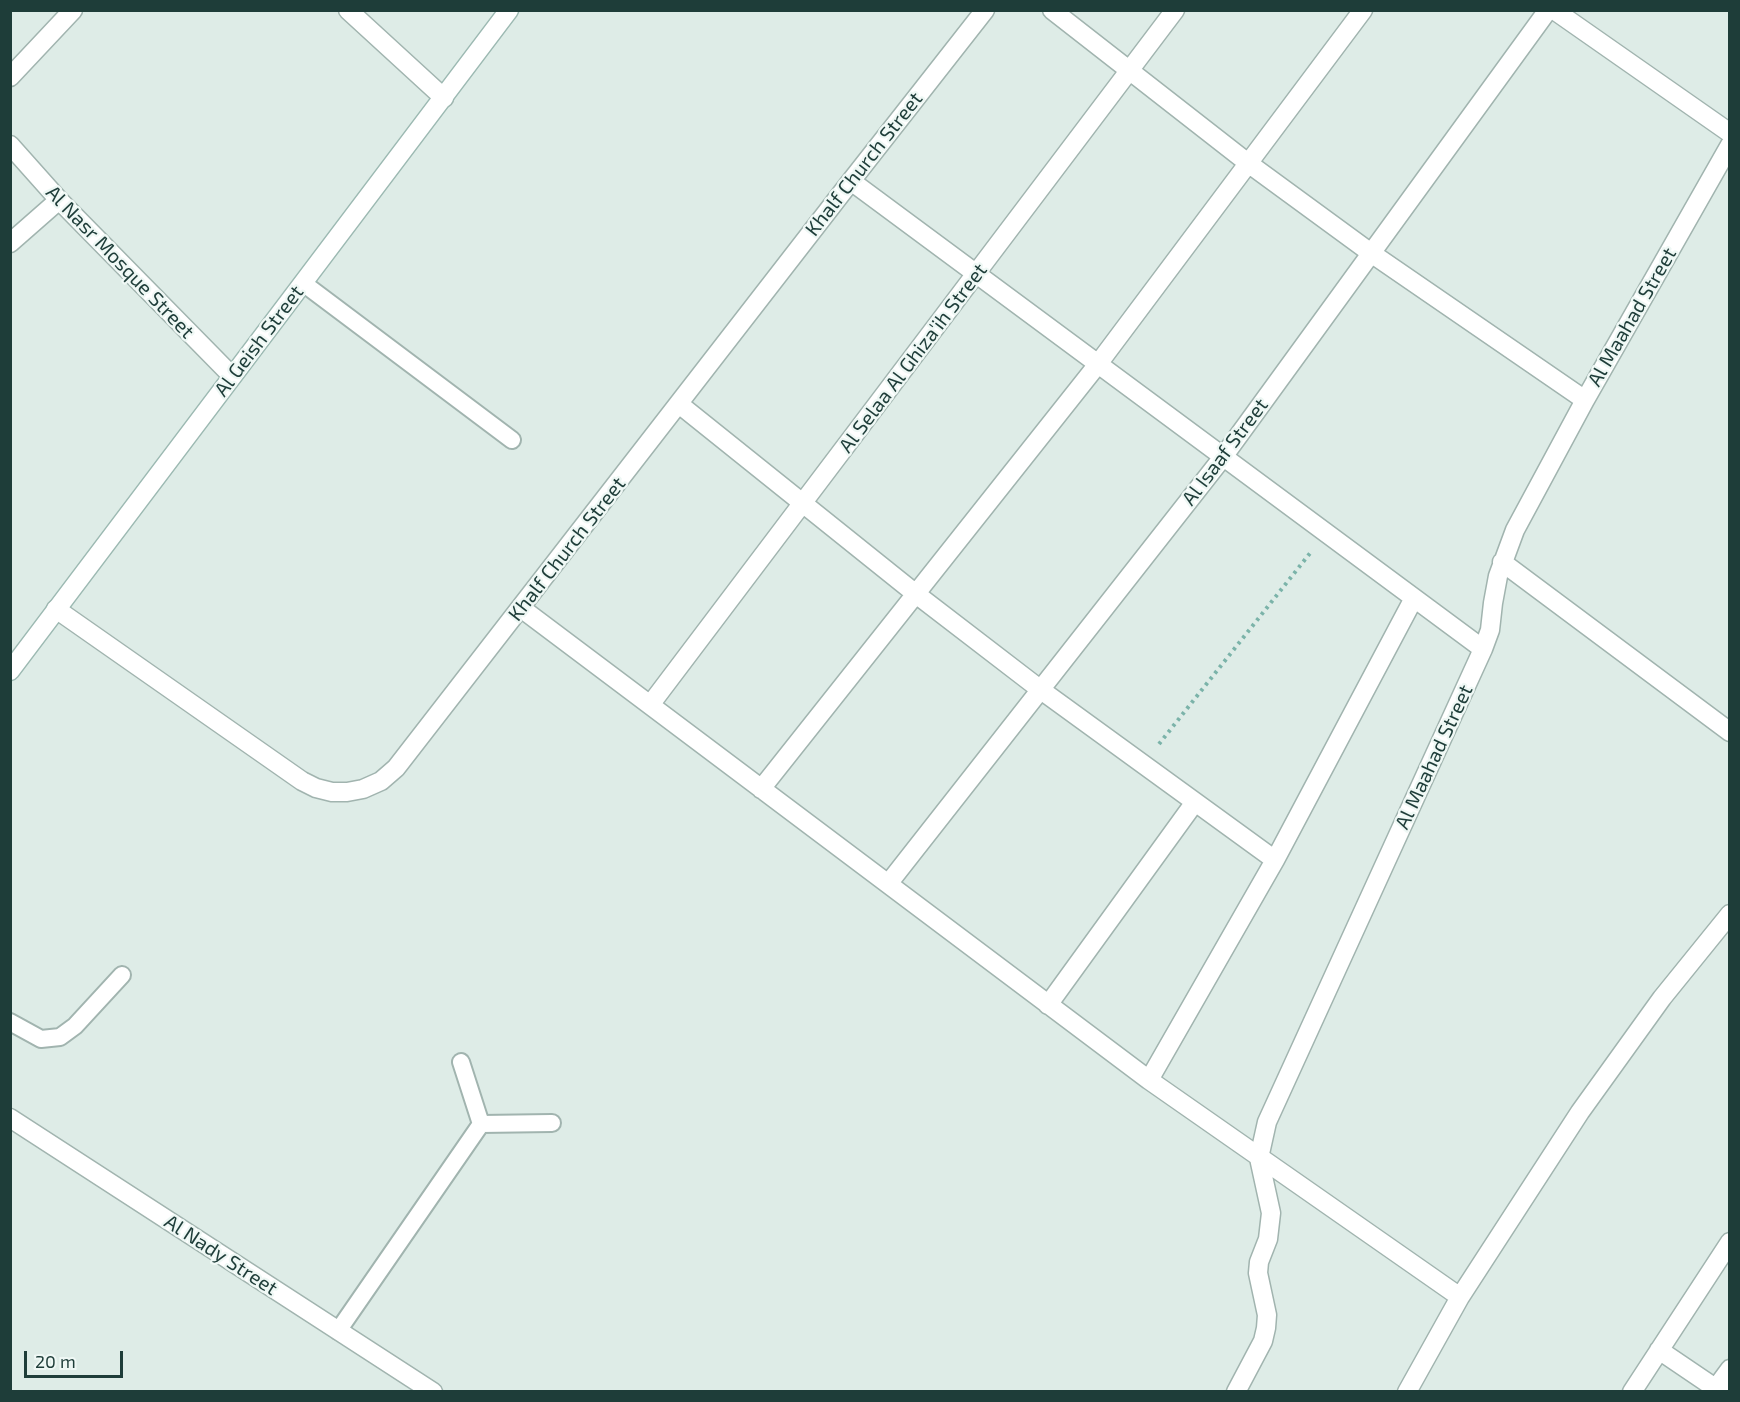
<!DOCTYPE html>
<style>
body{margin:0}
#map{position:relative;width:1740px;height:1402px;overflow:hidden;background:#deece7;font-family:"Exo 2",sans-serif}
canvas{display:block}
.frame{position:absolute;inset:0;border:12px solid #1e3d39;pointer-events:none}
.scale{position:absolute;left:24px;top:1351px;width:99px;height:27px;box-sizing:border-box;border:3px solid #1e3d39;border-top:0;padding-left:8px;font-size:18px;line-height:21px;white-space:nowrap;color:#1e3d39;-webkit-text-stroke:4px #eff8f5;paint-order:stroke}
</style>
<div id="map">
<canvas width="1740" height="1402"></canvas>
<div class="frame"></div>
<div class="scale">20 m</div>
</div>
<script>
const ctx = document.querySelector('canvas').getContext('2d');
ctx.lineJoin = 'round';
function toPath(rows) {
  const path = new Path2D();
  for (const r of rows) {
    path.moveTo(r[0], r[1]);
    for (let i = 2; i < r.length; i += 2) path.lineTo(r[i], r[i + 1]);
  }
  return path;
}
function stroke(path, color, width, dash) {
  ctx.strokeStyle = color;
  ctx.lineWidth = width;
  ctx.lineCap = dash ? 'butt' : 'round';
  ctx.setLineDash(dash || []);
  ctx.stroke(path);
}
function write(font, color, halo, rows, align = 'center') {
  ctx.font = font + ' "Exo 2",sans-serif';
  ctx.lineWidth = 4.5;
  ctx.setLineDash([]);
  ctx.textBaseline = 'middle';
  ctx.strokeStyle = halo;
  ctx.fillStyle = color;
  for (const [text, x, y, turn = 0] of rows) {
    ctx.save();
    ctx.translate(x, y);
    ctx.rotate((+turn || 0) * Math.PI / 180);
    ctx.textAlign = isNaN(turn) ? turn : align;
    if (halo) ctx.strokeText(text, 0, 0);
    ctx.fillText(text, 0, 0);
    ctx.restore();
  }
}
const service = toPath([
 [303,283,512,440],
 [10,1022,41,1039,60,1037,75,1026,122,975],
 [461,1062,481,1124,552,1123],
 [338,1331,481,1124]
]);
const minor = toPath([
 [348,10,444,98],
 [1052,10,1248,163,1371,253,1585,400],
 [1554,10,1730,133],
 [10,77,73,10],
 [10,145,59,200,232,376],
 [851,181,1483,649],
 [10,243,59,200],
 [679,404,916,594,1041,690,1275,860],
 [1502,562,1730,732],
 [521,608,1149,1080,1460,1297],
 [56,609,302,781,316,788,332,792,347,792,363,789,381,781,396,768,851,181,985,10],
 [650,705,1175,10],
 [761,789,1098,364,1363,10],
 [888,884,1223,457,1548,10],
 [1048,1005,1195,802],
 [1149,1080,1275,860,1414,598],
 [10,1118,433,1392],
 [1659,1350,1721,1392],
 [1716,1388,1730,1369],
 [1236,1392,1263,1341,1266,1328,1267,1315,1258,1273,1259,1262,1268,1239,1271,1213,1259,1158,1267,1122,1483,649,1490,630,1493,603,1498,576,1515,530,1585,400,1730,145],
 [1407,1392,1460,1297,1580,1112,1662,998,1730,914],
 [1632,1392,1730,1242]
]);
const secondary = toPath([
 [10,671,509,10]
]);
stroke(service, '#a1b4af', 20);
stroke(minor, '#a1b4af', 21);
stroke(secondary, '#9cb9b2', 21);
stroke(toPath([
 [1159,744,1311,552]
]), '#7bb3a9', 4, [3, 4.5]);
stroke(service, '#fff', 16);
stroke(minor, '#fff', 18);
stroke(secondary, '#fff', 18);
write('20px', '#1e3d39', '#eff8f5', [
 ["Khalf Church Street",864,164,-52],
 ["Al Nasr Mosque Street",120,262,46],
 ["Al Maahad Street",1632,317,-60],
 ["Al Geish Street",259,341,-53],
 ["Al Selaa Al Ghiza'ih Street",913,358,-53],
 ["Al Isaaf Street",1225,452,-53],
 ["Khalf Church Street",567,549,-52],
 ["Al Maahad Street",1434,757,-65],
 ["Al Nady Street",221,1255,33]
]);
</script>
